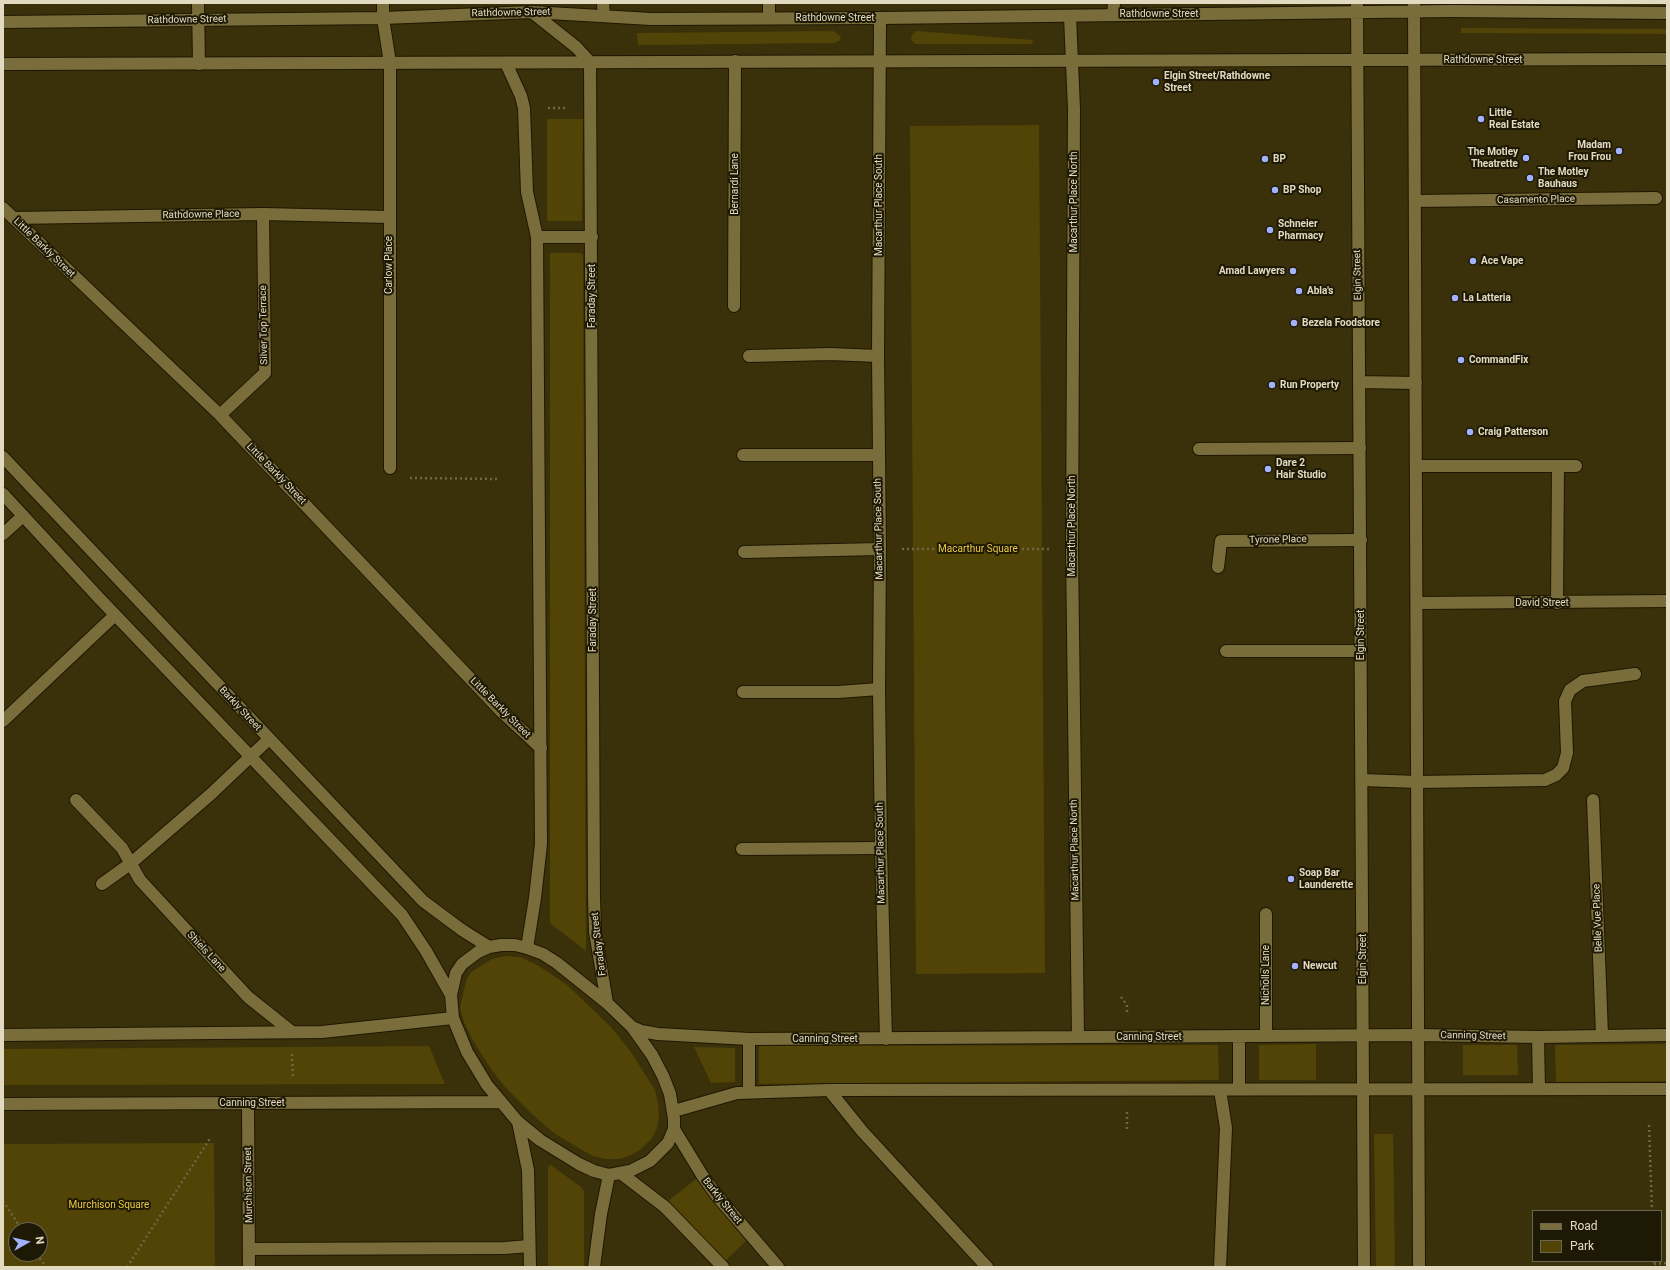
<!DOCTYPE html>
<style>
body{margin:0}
#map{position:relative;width:1670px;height:1270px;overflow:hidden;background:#3a300a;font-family:Roboto,sans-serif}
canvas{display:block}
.frame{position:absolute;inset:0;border:4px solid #e1dac1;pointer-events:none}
.legend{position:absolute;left:1532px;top:1210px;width:130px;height:52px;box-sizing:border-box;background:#1e1905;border:1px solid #6c6650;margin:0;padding:5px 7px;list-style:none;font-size:12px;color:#e1dac1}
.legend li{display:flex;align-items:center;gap:8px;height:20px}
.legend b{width:20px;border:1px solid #6c6650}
.north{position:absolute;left:8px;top:1222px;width:40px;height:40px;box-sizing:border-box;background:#1e1905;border:1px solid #6c6650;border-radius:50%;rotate:82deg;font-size:11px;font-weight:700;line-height:16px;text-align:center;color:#e1dac1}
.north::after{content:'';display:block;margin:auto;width:14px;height:18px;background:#a3b2fd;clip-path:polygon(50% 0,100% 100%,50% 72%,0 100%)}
</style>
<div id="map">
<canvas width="1670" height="1270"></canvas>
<div class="frame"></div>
<ul class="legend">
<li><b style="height:5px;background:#7a6d3c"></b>Road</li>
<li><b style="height:11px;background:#524406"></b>Park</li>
</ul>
<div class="north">N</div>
</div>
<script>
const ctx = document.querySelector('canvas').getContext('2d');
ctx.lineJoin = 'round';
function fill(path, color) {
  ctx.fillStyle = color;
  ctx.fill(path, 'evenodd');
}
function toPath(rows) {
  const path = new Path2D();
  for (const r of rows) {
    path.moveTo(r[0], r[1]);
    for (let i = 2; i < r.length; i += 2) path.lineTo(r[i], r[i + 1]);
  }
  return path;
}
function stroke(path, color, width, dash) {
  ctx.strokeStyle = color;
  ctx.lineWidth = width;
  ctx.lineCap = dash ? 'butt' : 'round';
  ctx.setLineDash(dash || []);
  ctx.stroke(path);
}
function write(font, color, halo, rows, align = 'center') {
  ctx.font = font + ' Roboto,sans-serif';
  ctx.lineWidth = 4;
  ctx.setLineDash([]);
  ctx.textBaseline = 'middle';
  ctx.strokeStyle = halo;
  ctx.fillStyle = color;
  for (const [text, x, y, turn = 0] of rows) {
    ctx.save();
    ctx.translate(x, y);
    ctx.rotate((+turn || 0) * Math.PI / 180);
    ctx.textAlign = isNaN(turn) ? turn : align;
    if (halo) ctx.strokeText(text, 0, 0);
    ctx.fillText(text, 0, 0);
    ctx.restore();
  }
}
fill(toPath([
 [1461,28,1667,29,1667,34,1461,33],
 [834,31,841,37,839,41,834,43,638,45,637,33],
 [916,31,1033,40,1032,44,915,44,911,40,912,35],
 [547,119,583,119,582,221,549,221,547,220],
 [1039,125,1045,973,916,974,910,126],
 [550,253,581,253,583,255,586,951,550,923],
 [505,956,520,957,537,965,566,984,611,1027,631,1052,655,1090,658,1103,659,1116,657,1128,652,1138,640,1150,631,1155,619,1159,606,1159,593,1156,575,1146,554,1133,533,1115,504,1086,491,1069,472,1039,464,1022,460,1008,466,981,471,972,492,959],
 [1316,1044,1316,1080,1259,1080,1259,1045],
 [1667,1044,1667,1081,1556,1082,1555,1045],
 [1218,1045,1219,1080,759,1084,759,1046],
 [1463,1045,1517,1045,1518,1075,1463,1075],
 [429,1046,445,1084,3,1085,3,1049],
 [694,1047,735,1048,735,1082,711,1083],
 [1374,1134,1393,1134,1395,1267,1376,1267],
 [214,1143,215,1267,3,1267,3,1144],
 [16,1230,40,1230,40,1254,16,1254],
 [551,1165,581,1187,584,1191,584,1267,548,1267,548,1167],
 [696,1179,746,1241,724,1262,667,1202]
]), '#524406');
const lane = toPath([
 [383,3,383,18],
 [1113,14,1114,3],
 [769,18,769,3],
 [1415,201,1656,198],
 [3,208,220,415,501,711,541,748],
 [13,218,263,214,389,217],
 [734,306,735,61],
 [749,356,830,354,878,356],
 [220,415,265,373,263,214],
 [1199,449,1360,448],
 [743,455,878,455],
 [1416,466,1576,466],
 [390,468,390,63],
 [3,534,23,516],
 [744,552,880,549],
 [1218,567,1221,541,1361,540],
 [1557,603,1558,466],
 [1226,651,1361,651],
 [743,692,838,692,879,689],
 [3,721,115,615],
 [1362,780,1418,782,1545,780,1556,775,1563,768,1567,753,1565,701,1570,690,1583,681,1635,674],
 [76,800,122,848,140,880,248,997,292,1032],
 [1593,800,1602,1035],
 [742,849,881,848],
 [102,884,130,864,211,794,251,756],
 [1266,914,1266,1036],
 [829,1090,862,1131,987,1267],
 [1220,1090,1226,1128,1220,1267],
 [249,1249,505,1248,529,1246]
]);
const street = toPath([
 [198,3,199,64],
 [1070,16,1074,109,1072,549,1078,1037],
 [880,18,878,356,880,549,879,689,881,848,886,1039],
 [590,62,594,897,595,932,607,1003],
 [506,63,521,96,524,108,527,192,537,237,541,844,535,898,527,948],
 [537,237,592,237],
 [3,457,423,901,462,930,489,947],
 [3,494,99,598,402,915,426,951,451,995],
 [1417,603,1667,601],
 [251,756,269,739],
 [501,945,515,945,527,948,543,954,557,963,607,1003,632,1027,652,1055,663,1076,670,1094,674,1119,674,1129,668,1143,650,1161,630,1171,609,1175,594,1171,579,1164,540,1140,518,1122,487,1085,467,1052,453,1018,451,995,456,973,462,964,478,952,489,947,501,945],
 [632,1027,641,1031,658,1034,749,1039,1418,1035,1538,1037,1667,1035],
 [3,1035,322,1032,453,1018],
 [1538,1037,1539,1089],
 [749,1039,749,1092],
 [1239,1089,1239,1036],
 [248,1103,249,1267],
 [3,1104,500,1102],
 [674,1111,737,1093,829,1090,1667,1089],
 [518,1122,528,1170,530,1267],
 [674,1129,702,1175,717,1196,778,1267],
 [622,1174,665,1207,723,1267],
 [594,1267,601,1214,609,1175]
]);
const secondary = toPath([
 [603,3,604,16],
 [1357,3,1364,1267],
 [1414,3,1419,1267],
 [532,12,576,47,590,62],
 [383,18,390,63],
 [3,22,383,18,532,12,651,19,880,18,1451,11,1667,13],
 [3,64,1667,59],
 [1359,382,1416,383]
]);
stroke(lane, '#1f1801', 14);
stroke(street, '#1f1801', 14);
stroke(secondary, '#1f1801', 14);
stroke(toPath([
 [548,108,567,108],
 [410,478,500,479],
 [902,549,1049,549],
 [1121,997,1127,1005,1127,1015],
 [292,1054,293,1079],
 [1127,1112,1127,1129],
 [1649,1125,1652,1211],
 [3,1201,22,1230],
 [37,1254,46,1267],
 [1654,1261,1654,1267],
 [1654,1264,1667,1263],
 [127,1267,211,1137]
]), '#6f6644', 2.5, [2, 3]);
stroke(lane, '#7a6d3c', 12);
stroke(street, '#7a6d3c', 12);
stroke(secondary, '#7a6d3c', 12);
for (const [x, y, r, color] of [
 [1156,82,4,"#a3b2fd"],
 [1481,119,4,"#a3b2fd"],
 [1619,151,4,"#a3b2fd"],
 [1526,158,4,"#a3b2fd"],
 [1265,159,4,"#a3b2fd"],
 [1530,178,4,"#a3b2fd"],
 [1275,190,4,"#a3b2fd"],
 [1270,230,4,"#a3b2fd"],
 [1473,261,4,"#a3b2fd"],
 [1293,271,4,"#a3b2fd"],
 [1299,291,4,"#a3b2fd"],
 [1455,298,4,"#a3b2fd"],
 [1294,323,4,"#a3b2fd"],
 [1461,360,4,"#a3b2fd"],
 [1272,385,4,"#a3b2fd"],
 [1470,432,4,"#a3b2fd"],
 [1268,469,4,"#a3b2fd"],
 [1291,879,4,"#a3b2fd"],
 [1295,966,4,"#a3b2fd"]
]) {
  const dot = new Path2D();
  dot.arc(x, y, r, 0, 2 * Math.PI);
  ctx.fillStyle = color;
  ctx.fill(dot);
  stroke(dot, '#1e1905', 1.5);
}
write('10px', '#e1dac1', '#1e1905', [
 ["Rathdowne Street",511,13,-1],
 ["Rathdowne Street",1159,14],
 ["Rathdowne Street",835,18],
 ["Rathdowne Street",187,20,-1],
 ["Rathdowne Street",1483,60],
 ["Bernardi Lane",735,184,-90],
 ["Casamento Place",1536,200,-1],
 ["Macarthur Place North",1074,202,-90],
 ["Macarthur Place South",879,205,-90],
 ["Rathdowne Place",201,215,-1],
 ["Little Barkly Street",44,248,44],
 ["Carlow Place",389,265,-90],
 ["Elgin Street",1358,275,-91],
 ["Faraday Street",592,296,-90],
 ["Silver Top Terrace",264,325,-91],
 ["Little Barkly Street",276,474,46],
 ["Macarthur Place North",1072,526,-90],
 ["Macarthur Place South",879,529,-91],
 ["Tyrone Place",1278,540,-1],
 ["David Street",1542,603],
 ["Faraday Street",593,620,-90],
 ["Elgin Street",1361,635,-90],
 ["Little Barkly Street",500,708,45],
 ["Barkly Street",240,709,47],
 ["Macarthur Place North",1075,850,-91],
 ["Macarthur Place South",881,853,-91],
 ["Belle Vue Place",1598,918,-92],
 ["Faraday Street",599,944,-97],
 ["Shiels Lane",206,952,47],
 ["Elgin Street",1363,959,-90],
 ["Nicholls Lane",1266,975,-90],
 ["Canning Street",1473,1036,1],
 ["Canning Street",1149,1037],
 ["Canning Street",825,1039],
 ["Canning Street",252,1103],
 ["Murchison Street",249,1185,-91],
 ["Barkly Street",722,1201,51]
]);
write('bold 10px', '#e1dac1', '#1e1905', [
 ["Elgin Street/Rathdowne",1164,76],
 ["Street",1164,88],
 ["Little",1489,113],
 ["Real Estate",1489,125],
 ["Madam",1611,145,"right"],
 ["Frou Frou",1611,157,"right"],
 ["The Motley",1518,152,"right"],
 ["Theatrette",1518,164,"right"],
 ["BP",1273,159],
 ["The Motley",1538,172],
 ["Bauhaus",1538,184],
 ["BP Shop",1283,190],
 ["Schneier",1278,224],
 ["Pharmacy",1278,236],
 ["Ace Vape",1481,261],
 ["Amad Lawyers",1285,271,"right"],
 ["Abla's",1307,291],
 ["La Latteria",1463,298],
 ["Bezela Foodstore",1302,323],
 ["CommandFix",1469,360],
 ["Run Property",1280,385],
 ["Craig Patterson",1478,432],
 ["Dare 2",1276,463],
 ["Hair Studio",1276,475],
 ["Soap Bar",1299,873],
 ["Launderette",1299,885],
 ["Newcut",1303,966]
], 'left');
write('10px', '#ecca42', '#1e1905', [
 ["Macarthur Square",978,549],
 ["Murchison Square",109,1205]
]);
</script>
